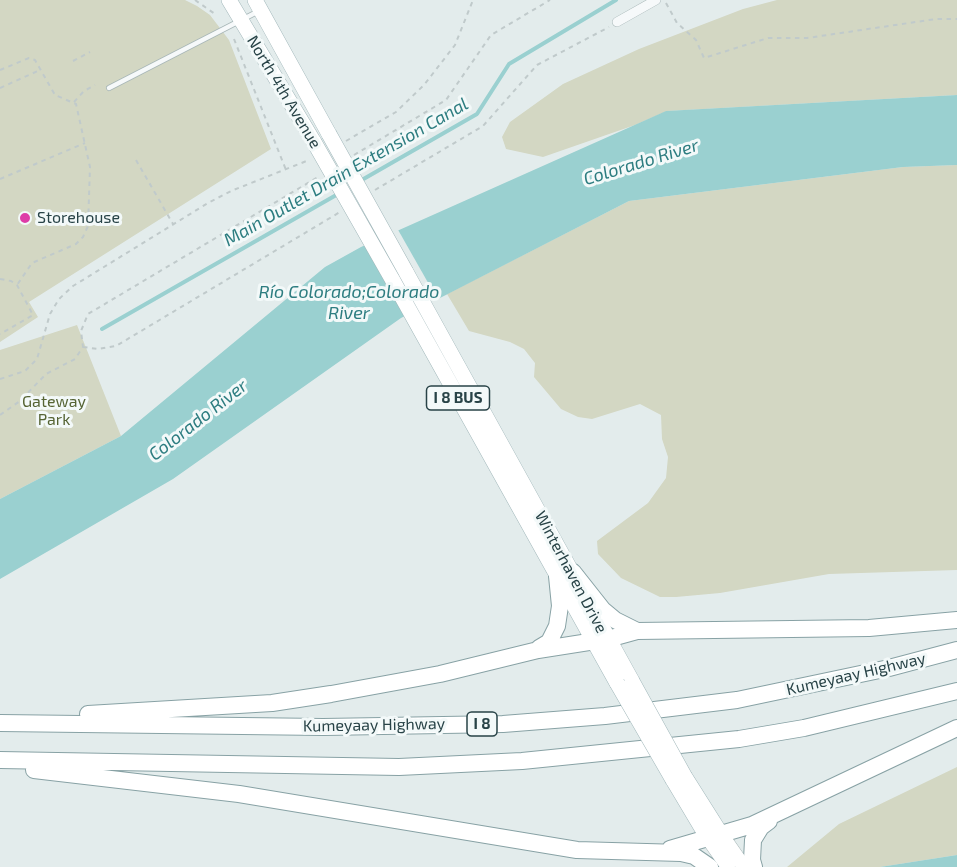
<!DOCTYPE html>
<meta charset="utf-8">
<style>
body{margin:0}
canvas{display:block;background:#e3ecec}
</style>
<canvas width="957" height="867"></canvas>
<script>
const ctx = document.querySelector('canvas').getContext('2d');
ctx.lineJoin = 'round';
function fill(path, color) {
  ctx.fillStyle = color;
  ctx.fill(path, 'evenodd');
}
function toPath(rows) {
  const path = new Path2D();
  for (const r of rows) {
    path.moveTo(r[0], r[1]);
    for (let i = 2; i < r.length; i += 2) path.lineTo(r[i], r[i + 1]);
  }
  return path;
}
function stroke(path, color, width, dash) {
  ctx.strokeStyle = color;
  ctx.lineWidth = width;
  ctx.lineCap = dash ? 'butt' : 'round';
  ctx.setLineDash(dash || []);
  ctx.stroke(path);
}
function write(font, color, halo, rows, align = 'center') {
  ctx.font = font + ' "Exo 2",sans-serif';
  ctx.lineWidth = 6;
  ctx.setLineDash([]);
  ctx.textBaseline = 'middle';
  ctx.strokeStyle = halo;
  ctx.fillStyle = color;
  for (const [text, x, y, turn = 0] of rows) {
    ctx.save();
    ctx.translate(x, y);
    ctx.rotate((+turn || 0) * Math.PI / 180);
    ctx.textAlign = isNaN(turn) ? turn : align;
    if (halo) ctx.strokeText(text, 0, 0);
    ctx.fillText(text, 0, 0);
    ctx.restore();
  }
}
fill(toPath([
 [0,0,185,0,197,6,210,15,229,40,271,149,29,302,38,317,0,342],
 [777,0,957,0,957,95,667,111,635,125,543,157,506,149,502,137,510,122,563,84,639,49,743,9],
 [957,165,957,570,829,574,720,593,676,597,660,597,621,578,598,554,597,541,648,503,666,478,668,457,662,439,661,415,640,404,592,419,578,417,561,409,534,377,535,363,524,349,510,342,469,331,447,294,629,201,903,167],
 [77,325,121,436,0,499,0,350],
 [957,767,957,855,880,867,787,867,839,824]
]), '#d3d7c3');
fill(toPath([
 [957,95,957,165,903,167,629,201,401,318,173,479,0,579,0,499,121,436,325,267,361,247,666,111],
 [957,855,957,867,880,867]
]), '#9ad0d0');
fill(toPath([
 [397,228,439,302,406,318,364,243]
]), '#e3ecec');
stroke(toPath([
 [360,181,477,114,509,64,616,0],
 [102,329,338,194]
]), '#9ad0d0', 4);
const service = toPath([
 [109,88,257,12]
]);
const minor = toPath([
 [617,22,656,0]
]);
const secondary = toPath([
 [721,834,744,867],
 [707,837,728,867]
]);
const primary = toPath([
 [229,0,314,142],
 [255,0,329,134],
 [406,272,632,681],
 [392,279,617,683],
 [685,777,721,834],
 [673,780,707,837]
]);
const motorway = toPath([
 [573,572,603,610,615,620,637,631,869,628,957,620],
 [539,648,549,642,557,626,560,606,557,576],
 [88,714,272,703,331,694,440,674,538,650,608,639,637,631],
 [0,723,323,727,503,724,605,716,737,700,889,668,957,650],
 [0,760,399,767,522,761,739,739,804,728,957,691],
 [34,770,239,794,577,850,681,853,694,856,710,867],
 [670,849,752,825,957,728],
 [754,867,752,860,753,840,761,827,769,821]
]);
stroke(service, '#a7b6b7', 6);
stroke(minor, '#a7b6b7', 10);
stroke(secondary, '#a7b6b7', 15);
stroke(primary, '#a1b7ba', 16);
stroke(motorway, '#88a2a5', 18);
stroke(toPath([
 [195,0,215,14],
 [666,3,677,23,696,40,704,58,768,38,807,38,936,19,957,19],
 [234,39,286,170],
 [73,61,90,52],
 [0,70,29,58,35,60,55,95,76,104,90,167,88,226,83,237,76,244,32,263,17,285],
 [0,88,40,70],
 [74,102,84,91,95,85],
 [346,141,396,112,424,85,455,45,473,0],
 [354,155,446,100,491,35,550,0],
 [136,160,173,224],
 [0,179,85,143],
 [375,190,483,126,537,65,609,27],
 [0,279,11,281,17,285,33,315,0,334],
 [83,347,98,349,116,346,340,212],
 [0,379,25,371,37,359,50,314,59,299,73,286,208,203,231,191,309,160],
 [0,415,20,401,46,374,75,359,83,347,81,331,88,314,318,177]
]), '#c0cacb', 2, [4.5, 4.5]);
stroke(service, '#f6f9fa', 4.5);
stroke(minor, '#f6f9fa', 9);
stroke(secondary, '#fff', 14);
stroke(primary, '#fff', 15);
stroke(motorway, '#fff', 16);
const primaryBridge = toPath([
 [329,134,406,272],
 [314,142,392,279],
 [632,681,685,777],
 [617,683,673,780]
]);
stroke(primaryBridge, '#a1b7ba', 16, []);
stroke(primaryBridge, '#fff', 15);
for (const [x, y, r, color] of [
 [25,218,6,"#de3ca7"]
]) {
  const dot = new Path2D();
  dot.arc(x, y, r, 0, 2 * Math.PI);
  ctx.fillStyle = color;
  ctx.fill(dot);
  stroke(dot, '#f3f9f9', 2);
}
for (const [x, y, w] of [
 [458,398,63],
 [482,724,30]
]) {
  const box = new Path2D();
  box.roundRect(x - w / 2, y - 12, w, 24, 4.5);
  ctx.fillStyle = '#f3f9f9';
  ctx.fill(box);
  stroke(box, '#284347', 1.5);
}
write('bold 15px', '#284347', null, [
 ["I 8 BUS",458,398],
 ["I 8",482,724]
]);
write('16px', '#284347', '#f3f9f9', [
 ["North 4th Avenue",284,92,59],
 ["Winterhaven Drive",571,572,62],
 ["Kumeyaay Highway",856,674,-13],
 ["Kumeyaay Highway",374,725,-1]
]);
write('16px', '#284347', '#f3f9f9', [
 ["Storehouse",37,218]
], 'left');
write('16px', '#566434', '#f3f9f9', [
 ["Gateway",54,402],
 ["Park",54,420]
]);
write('italic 18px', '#2d7d80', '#f3f9f9', [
 ["Colorado River",641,162,-17],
 ["Main Outlet Drain Extension Canal",346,172,-30],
 ["Río Colorado;Colorado",349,292],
 ["River",349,313],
 ["Colorado River",198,420,-38]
]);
</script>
